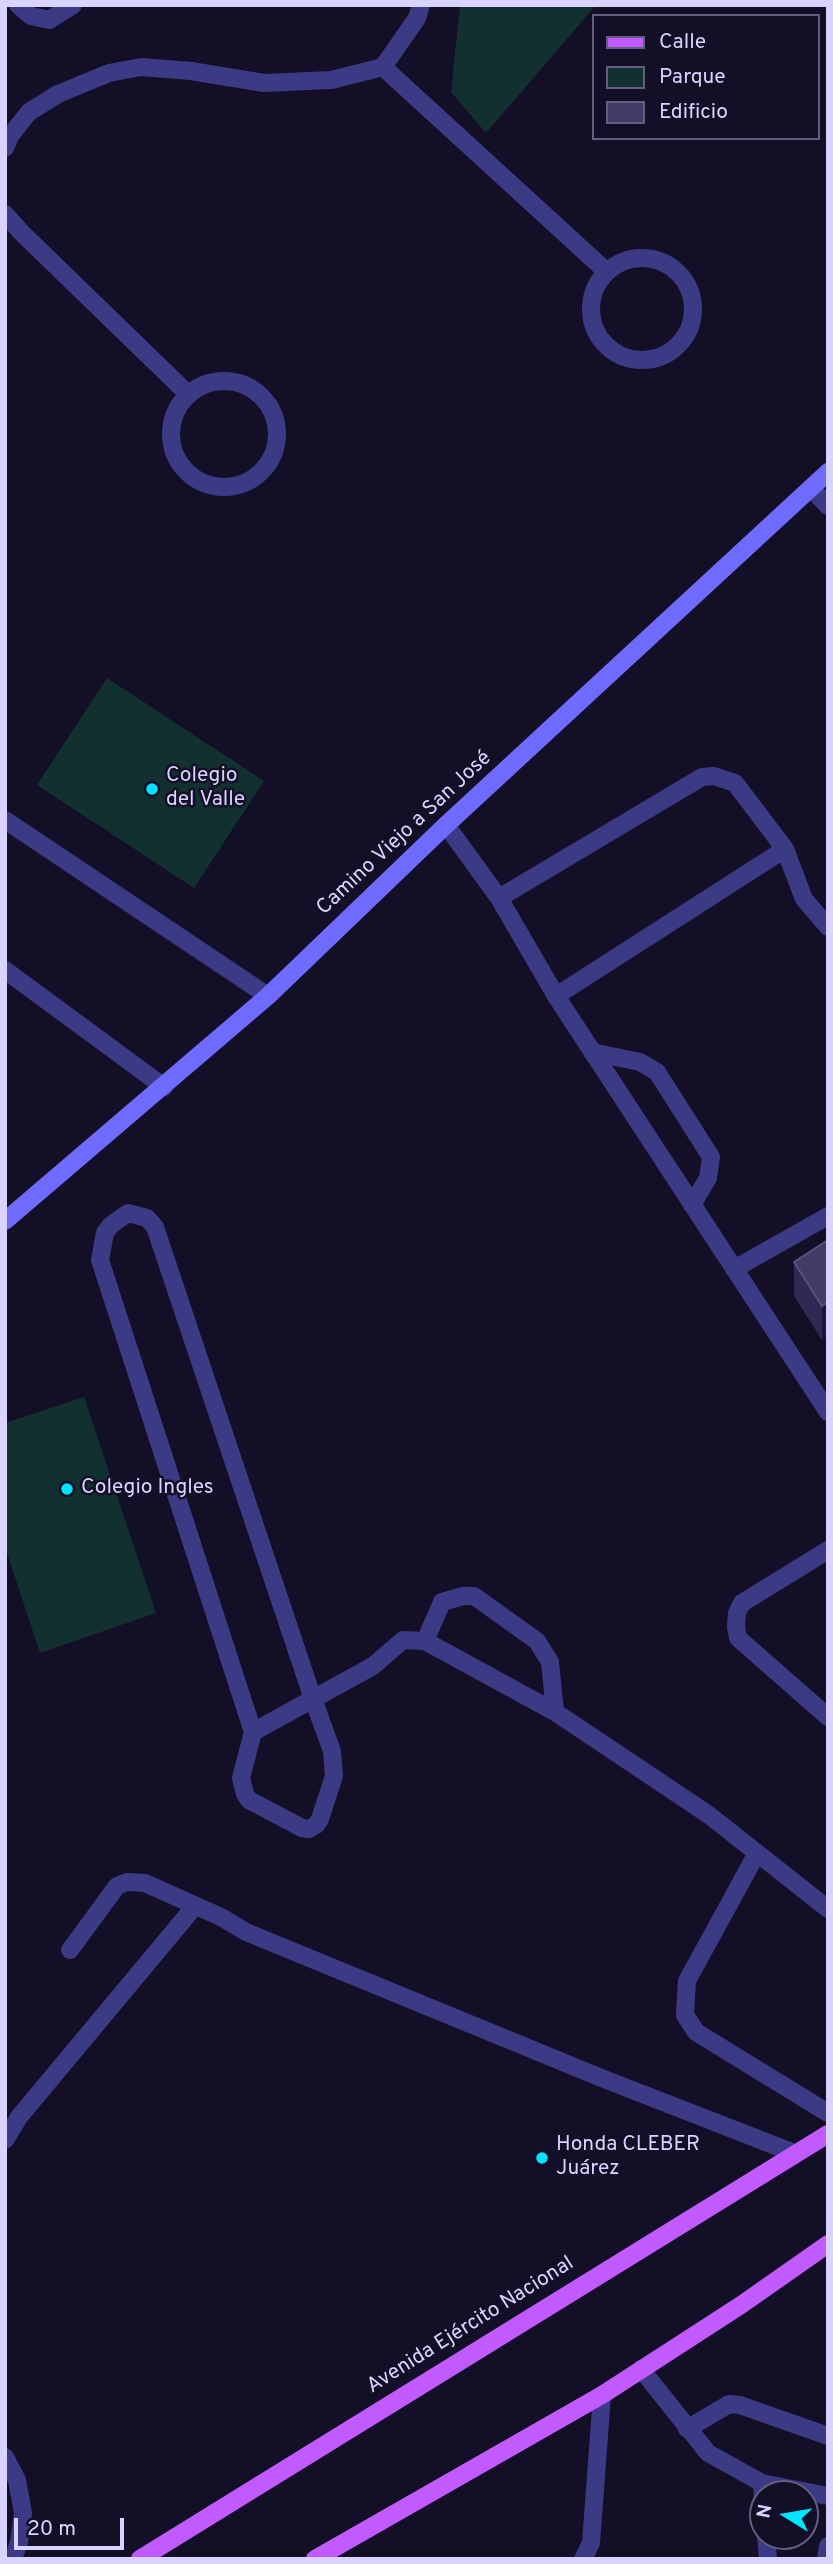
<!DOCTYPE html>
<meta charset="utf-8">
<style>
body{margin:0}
#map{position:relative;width:833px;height:2564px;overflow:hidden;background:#130f26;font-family:Overpass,sans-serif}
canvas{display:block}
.frame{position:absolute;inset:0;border:7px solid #d9d4ff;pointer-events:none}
.legend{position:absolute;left:592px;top:14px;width:228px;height:126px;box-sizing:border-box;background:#130f26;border:2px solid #625e7d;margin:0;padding:9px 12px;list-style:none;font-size:21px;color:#d9d4ff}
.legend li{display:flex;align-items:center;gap:14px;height:35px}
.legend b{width:35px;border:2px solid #625e7d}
.north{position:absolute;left:749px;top:2480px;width:70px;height:70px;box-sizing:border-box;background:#130f26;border:2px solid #625e7d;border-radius:50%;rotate:281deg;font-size:19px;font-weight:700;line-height:28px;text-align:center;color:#d9d4ff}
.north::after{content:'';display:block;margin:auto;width:24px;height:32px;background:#00e5ff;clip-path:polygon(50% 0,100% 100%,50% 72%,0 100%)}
.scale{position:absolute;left:14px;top:2518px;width:110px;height:32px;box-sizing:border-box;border:4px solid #d9d4ff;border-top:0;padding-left:9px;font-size:21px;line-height:24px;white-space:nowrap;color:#d9d4ff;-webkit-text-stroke:5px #130f26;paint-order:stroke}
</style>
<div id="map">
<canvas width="833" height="2564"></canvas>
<div class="frame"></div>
<ul class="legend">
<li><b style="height:9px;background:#c25bff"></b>Calle</li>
<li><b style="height:19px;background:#12302f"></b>Parque</li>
<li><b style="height:19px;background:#433a66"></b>Edificio</li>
</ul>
<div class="north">N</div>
<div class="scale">20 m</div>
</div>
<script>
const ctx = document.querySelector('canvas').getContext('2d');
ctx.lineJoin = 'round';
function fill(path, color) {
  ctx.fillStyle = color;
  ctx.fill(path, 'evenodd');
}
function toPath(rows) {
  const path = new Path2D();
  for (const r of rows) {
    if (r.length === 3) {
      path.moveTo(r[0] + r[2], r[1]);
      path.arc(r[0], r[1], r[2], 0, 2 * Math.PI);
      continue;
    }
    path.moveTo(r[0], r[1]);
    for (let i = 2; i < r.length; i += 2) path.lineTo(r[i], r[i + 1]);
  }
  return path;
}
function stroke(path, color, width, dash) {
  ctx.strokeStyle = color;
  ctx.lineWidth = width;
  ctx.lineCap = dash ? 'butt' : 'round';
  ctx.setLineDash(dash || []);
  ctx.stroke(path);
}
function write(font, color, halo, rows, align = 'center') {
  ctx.font = font + ' Overpass,sans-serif';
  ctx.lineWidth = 5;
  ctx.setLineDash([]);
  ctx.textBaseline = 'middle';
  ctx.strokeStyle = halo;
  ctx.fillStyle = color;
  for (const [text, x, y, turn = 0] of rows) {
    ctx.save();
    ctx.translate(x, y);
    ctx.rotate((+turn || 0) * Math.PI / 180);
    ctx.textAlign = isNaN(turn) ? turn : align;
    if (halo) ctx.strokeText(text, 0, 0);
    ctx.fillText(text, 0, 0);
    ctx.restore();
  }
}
fill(toPath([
 [460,5,596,5,486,133,451,92],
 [107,678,264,781,194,888,37,785],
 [84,1397,156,1613,40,1653,5,1547,5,1423]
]), '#12302f');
stroke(toPath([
 [811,488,828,506],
 [5,820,268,996],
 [446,825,499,898,556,996,828,1412],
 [499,898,702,777,714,776,735,783,785,849,804,899,828,927],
 [5,970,164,1087],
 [556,996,785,849],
 [592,1052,640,1062,657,1072,711,1157,708,1178,692,1205],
 [734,1269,828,1216],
 [828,1550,742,1603,737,1613,736,1627,738,1638,828,1717],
 [425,1641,442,1602,463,1596,474,1596,537,1641,550,1662,555,1712],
 [253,1732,241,1778,245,1794,249,1800,302,1828,309,1829,316,1825,320,1819,334,1776,332,1751,313,1699,155,1227,147,1218,128,1213,111,1225,105,1233,100,1260,253,1732,373,1666,403,1640,425,1641,555,1712,709,1815,828,1909],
 [757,1853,687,1981,685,2015,696,2032,828,2113],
 [70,1950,117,1886,127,1882,145,1883,221,1917,246,1932,604,2079,794,2153],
 [5,2140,19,2117,195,1906],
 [641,2369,708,2453,762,2483,763,2499],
 [687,2429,729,2404,740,2405,828,2436],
 [5,2457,17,2480,23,2513,19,2542,13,2559],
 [762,2483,828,2496],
 [766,2536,768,2559],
 [583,2559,591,2543,602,2395],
 [826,2559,828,2546]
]), '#3d3a85', 18);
stroke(toPath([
 [18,5,31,16,49,20,73,5],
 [383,67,607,272],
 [383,67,417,18,421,5],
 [5,148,10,136,29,112,58,94,109,73,141,67,191,71,264,83,331,80,383,67],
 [5,214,22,233,189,395],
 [642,309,51],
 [224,434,53]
]), '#3d3a85', 18);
stroke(toPath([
 [5,1221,268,996,446,825,828,472]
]), '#6f6bff', 18);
stroke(toPath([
 [140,2559,828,2134],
 [315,2559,602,2395,741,2305,828,2244]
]), '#c25bff', 18);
fill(toPath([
 [828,1240,828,1336,822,1340,794,1296,794,1262]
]), '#312854');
fill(toPath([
 [828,1302,828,1336,822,1340,822,1306]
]), '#1d163a');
const building = toPath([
 [828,1240,828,1302,822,1306,794,1262,828,1240]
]);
fill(building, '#433a66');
stroke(building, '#5a527e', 2);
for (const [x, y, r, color] of [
 [152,789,7,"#00e5ff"],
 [67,1489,7,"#00e5ff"],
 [542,2158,7,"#00e5ff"]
]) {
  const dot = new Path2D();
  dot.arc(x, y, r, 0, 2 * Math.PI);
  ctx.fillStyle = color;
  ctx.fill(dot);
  stroke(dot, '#130f26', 2.5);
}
write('21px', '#d9d4ff', '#130f26', [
 ["Colegio",166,777],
 ["del Valle",166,801],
 ["Colegio Ingles",81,1489],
 ["Honda CLEBER",556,2146],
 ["Juárez",556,2170]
], 'left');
write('21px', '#d9d4ff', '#130f26', [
 ["Camino Viejo a San José",405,834,-43],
 ["Avenida Ejército Nacional",471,2326,-32]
]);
</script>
